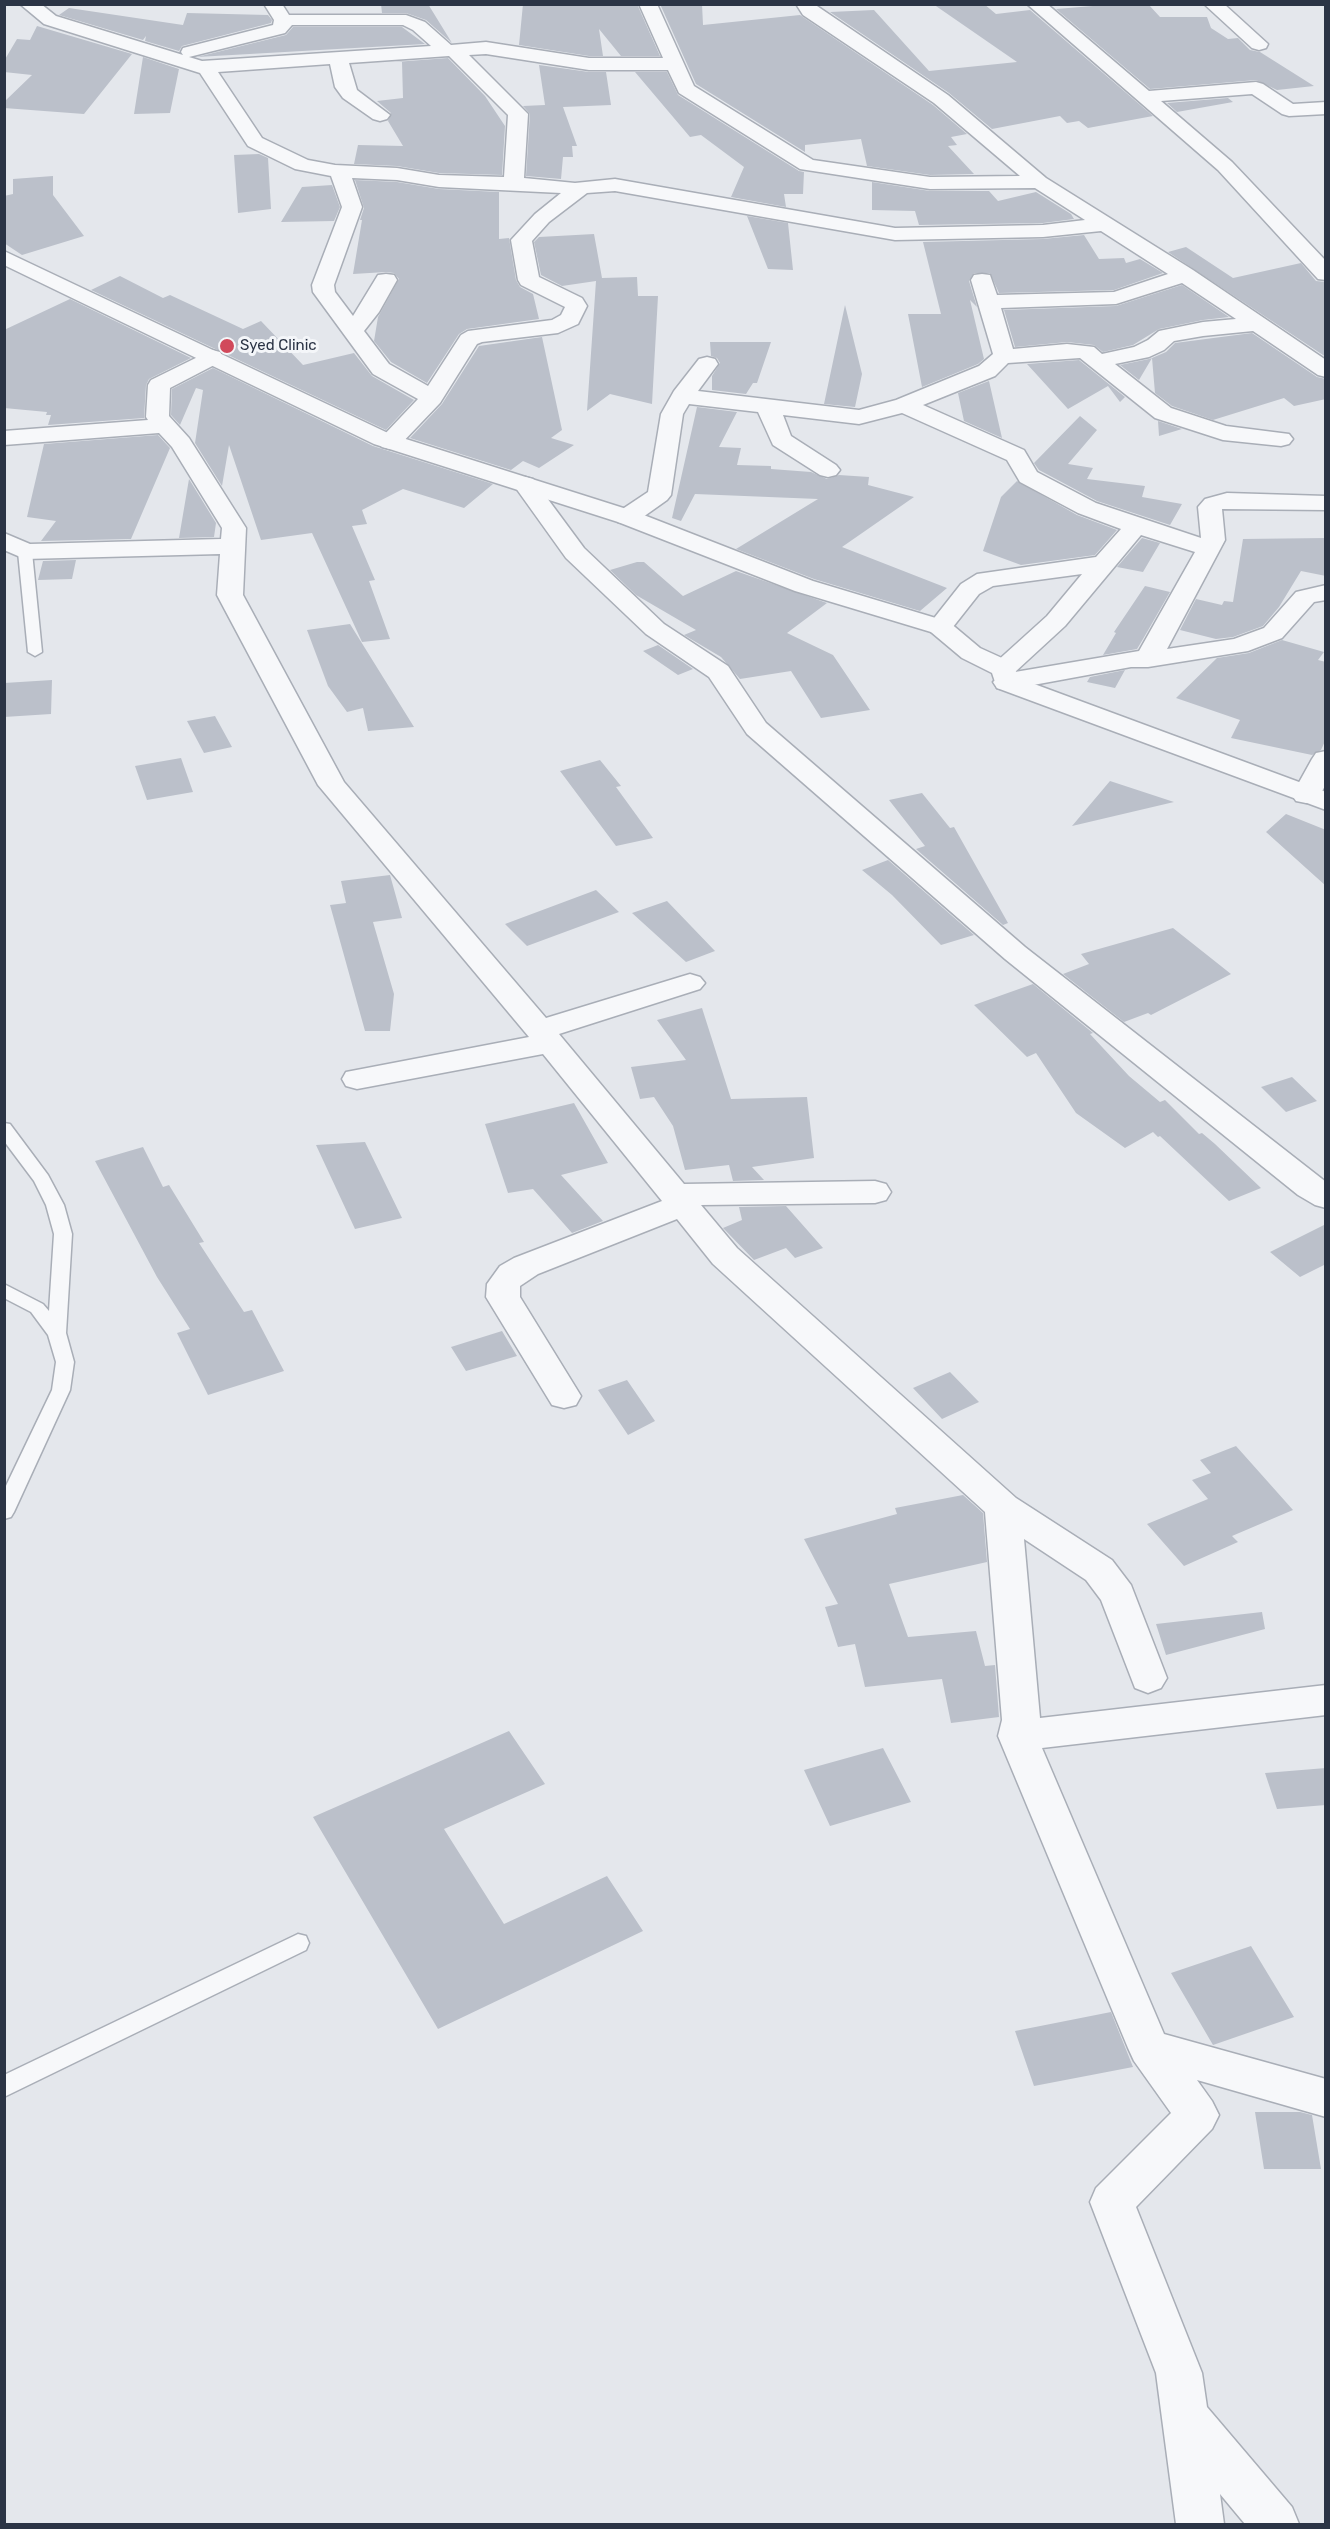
<!DOCTYPE html>
<style>
body{margin:0}
#map{position:relative;width:1330px;height:2529px;overflow:hidden;background:#e4e7ec;font-family:Rubik,sans-serif}
canvas{display:block}
.frame{position:absolute;inset:0;border:6px solid #2b3445;pointer-events:none}
</style>
<div id="map">
<canvas width="1330" height="2529"></canvas>
<div class="frame"></div>
</div>
<script>
const ctx = document.querySelector('canvas').getContext('2d');
ctx.lineJoin = 'round';
function fill(path, color) {
  ctx.fillStyle = color;
  ctx.fill(path, 'evenodd');
}
function toPath(rows) {
  const path = new Path2D();
  for (const r of rows) {
    path.moveTo(r[0], r[1]);
    for (let i = 2; i < r.length; i += 2) path.lineTo(r[i], r[i + 1]);
  }
  return path;
}
function stroke(path, color, width, dash) {
  ctx.strokeStyle = color;
  ctx.lineWidth = width;
  ctx.lineCap = dash ? 'butt' : 'round';
  ctx.setLineDash(dash || []);
  ctx.stroke(path);
}
function write(font, color, halo, rows, align = 'center') {
  ctx.font = font + ' Rubik,sans-serif';
  ctx.lineWidth = 6;
  ctx.setLineDash([]);
  ctx.textBaseline = 'middle';
  ctx.strokeStyle = halo;
  ctx.fillStyle = color;
  for (const [text, x, y, turn = 0] of rows) {
    ctx.save();
    ctx.translate(x, y);
    ctx.rotate((+turn || 0) * Math.PI / 180);
    ctx.textAlign = isNaN(turn) ? turn : align;
    if (halo) ctx.strokeText(text, 0, 0);
    ctx.fillText(text, 0, 0);
    ctx.restore();
  }
}
fill(toPath([
 [381,4,428,4,452,43,426,20,406,13,382,13],
 [523,4,637,4,660,56,621,56,599,29,603,56,589,56,519,45],
 [660,4,702,4,703,25,800,15,933,105,967,134,951,137,957,145,948,146,974,174,930,175,867,166,861,139,805,145,805,152,696,84],
 [933,4,984,4,996,14,1030,10,1153,116,1088,128,1079,121,1067,123,1060,116,992,129,949,93,830,12,874,10,929,71,1017,62],
 [1105,5,1149,5,1160,17,1207,17,1211,28,1228,39,1238,38,1250,50,1260,52,1314,86,1277,90,1256,80,1150,89,1056,9],
 [69,8,183,25,187,13,268,15,272,20,271,23,182,46,179,51,145,41,146,36,143,40,59,15],
 [37,26,132,54,84,114,4,108,4,102,32,75,4,72,4,61,17,39,30,40],
 [293,27,402,27,425,44,197,57,286,35],
 [143,57,179,69,170,113,134,114],
 [448,58,485,96,505,126,502,175,439,173,397,166,354,164,358,145,403,146,388,121,391,113,377,101,403,98,402,62,395,62],
 [539,65,589,72,606,72,611,105,563,107,577,146,572,146,573,157,563,157,561,179,526,176,530,114,523,106,545,105],
 [635,72,667,72,678,95,799,171,804,172,803,194,784,194,786,207,731,197,744,167,701,135,690,137],
 [1228,98,1233,102,1177,112,1167,103],
 [259,154,268,158,271,209,238,213,234,155],
 [53,176,53,195,84,236,22,255,4,243,4,196,13,194,13,179],
 [355,180,397,182,439,189,499,192,499,239,509,238,516,280,520,287,533,294,539,319,467,329,459,334,427,383,391,362,374,341,378,317,399,279,394,273,386,272,353,274,362,220,360,220,364,208],
 [872,182,930,191,989,191,998,201,1036,192,1071,214,1074,219,1043,223,919,225,915,211,872,210],
 [332,185,340,207,334,221,281,222,302,187],
 [747,216,788,223,793,270,768,269],
 [594,234,602,278,637,277,638,296,658,296,652,404,610,394,587,411,596,281,562,286,541,275,534,242,539,237],
 [1084,235,1099,259,1124,258,1126,263,1140,259,1163,273,1114,290,999,293,990,273,974,273,969,281,977,307,970,300,984,359,978,364,922,387,908,314,941,314,923,242,1043,239],
 [1186,247,1233,278,1301,263,1316,281,1326,282,1326,357,1168,252],
 [120,276,163,298,170,295,243,329,261,321,303,365,354,353,372,376,414,400,386,430,91,290],
 [1182,285,1229,317,1203,320,1159,329,1133,345,1103,352,1094,345,1067,342,1015,347,1004,310,1116,306],
 [70,299,191,358,149,379,146,385,144,418,48,425,51,415,46,415,47,412,4,408,4,330],
 [845,305,862,374,855,407,824,404],
 [1252,333,1317,377,1326,379,1326,399,1294,406,1284,398,1213,420,1172,406,1155,393,1152,358,1166,352,1175,343],
 [542,337,562,430,551,438,574,445,539,468,523,461,511,470,410,438,442,404,479,346],
 [710,342,771,342,757,383,753,383,746,394,712,390,712,376,720,363,717,358,711,356],
 [1152,358,1139,380,1120,365,1149,359],
 [1079,360,1125,397,1120,402,1108,386,1068,409,1027,364],
 [213,368,373,446,493,484,464,508,403,489,362,510,367,524,352,526,375,580,369,581,390,639,362,642,312,533,261,540,229,445,222,486,195,443,203,390,196,388,180,425,171,415,172,389],
 [989,381,1002,438,964,421,958,393],
 [697,407,737,412,719,447,741,448,737,465,771,466,771,469,811,472,827,479,839,475,869,477,868,485,914,497,842,547,947,588,920,611,814,579,736,549,818,499,695,494,681,521,672,518],
 [1080,416,1097,430,1068,464,1093,468,1087,479,1145,486,1142,497,1182,504,1170,525,1097,501,1039,470,1034,463],
 [1158,421,1182,429,1159,436],
 [158,435,170,448,131,539,41,541,56,521,27,517,44,444],
 [189,479,216,523,214,537,179,538],
 [1017,481,1077,515,1117,530,1095,555,1021,565,983,551,1001,497],
 [1142,538,1160,543,1143,572,1117,567],
 [1326,538,1326,576,1301,571,1279,607,1263,626,1233,637,1216,639,1180,630,1196,599,1222,605,1224,601,1233,602,1243,539],
 [76,560,72,579,38,580,43,561],
 [637,562,644,562,683,596,736,571,827,603,787,633,833,655,870,710,821,718,791,671,740,679,721,657,684,635,696,630,636,595,610,570],
 [1145,586,1170,592,1143,639,1137,649,1103,655,1116,633,1114,632],
 [350,624,414,727,368,731,363,708,347,712,328,686,307,630],
 [1282,640,1324,652,1318,660,1326,662,1326,739,1321,750,1312,755,1231,738,1240,720,1176,698,1217,658,1249,653],
 [658,645,693,669,678,675,643,651],
 [1125,670,1115,688,1087,682,1090,677],
 [52,680,51,714,4,717,4,683],
 [215,716,232,747,204,753,187,721],
 [181,758,193,792,147,800,135,766],
 [600,760,621,786,616,787,653,838,616,846,560,771],
 [1110,781,1174,802,1072,826],
 [922,793,950,828,954,827,1008,923,1003,925,916,849,925,846,889,800],
 [1286,814,1326,830,1326,886,1266,832],
 [888,860,974,935,941,945,892,895,862,870],
 [390,875,402,918,373,922,394,994,390,1031,365,1031,330,905,346,903,341,881],
 [596,890,619,912,527,946,505,924],
 [667,901,715,951,686,962,632,913],
 [1173,928,1231,974,1151,1015,1148,1013,1124,1022,1063,974,1089,964,1081,954],
 [1033,984,1093,1033,1090,1034,1129,1076,1160,1102,1165,1100,1199,1134,1202,1133,1215,1144,1261,1188,1229,1201,1160,1136,1158,1137,1153,1132,1125,1148,1076,1113,1036,1053,1027,1057,974,1005],
 [702,1008,731,1099,807,1097,814,1158,752,1167,764,1180,733,1181,729,1165,685,1170,673,1126,654,1097,640,1099,631,1067,686,1060,657,1020],
 [1292,1077,1317,1101,1286,1112,1261,1087],
 [574,1103,608,1163,561,1175,603,1221,572,1233,533,1189,508,1193,485,1124],
 [365,1142,402,1218,355,1229,316,1145],
 [143,1147,163,1187,169,1185,204,1242,199,1243,244,1312,252,1310,284,1371,208,1395,177,1333,190,1329,157,1277,95,1161],
 [786,1206,823,1248,795,1258,786,1248,754,1260,723,1228,742,1220,739,1207],
 [1326,1224,1326,1264,1300,1277,1270,1252],
 [502,1331,517,1356,466,1371,451,1347],
 [950,1372,979,1402,942,1419,913,1388],
 [627,1380,655,1421,628,1435,598,1390],
 [1236,1446,1293,1510,1232,1536,1238,1542,1184,1566,1147,1524,1208,1499,1192,1480,1211,1473,1200,1460],
 [963,1495,983,1513,987,1562,889,1584,908,1637,976,1631,985,1666,995,1665,999,1717,951,1723,942,1679,865,1687,855,1644,838,1647,825,1607,838,1604,804,1539,897,1514,895,1508],
 [1262,1612,1265,1629,1166,1655,1156,1624],
 [509,1731,545,1784,444,1829,504,1924,607,1876,643,1931,438,2029,313,1817],
 [883,1748,911,1802,830,1826,804,1770],
 [1326,1768,1326,1805,1277,1809,1265,1773],
 [1251,1946,1294,2017,1213,2045,1171,1973],
 [1111,2012,1133,2067,1034,2086,1015,2031],
 [1255,2112,1300,2112,1312,2115,1321,2169,1264,2169]
]), '#bbc0ca');
const service = toPath([
 [25,548,32,552,42,652,35,656,28,652,18,552,25,548],
 [4,1123,10,1124,48,1175,64,1205,72,1234,66,1333,74,1362,70,1390,14,1512,11,1517,4,1519,4,1490,52,1390,56,1362,48,1335,31,1312,4,1298,4,1284,43,1304,49,1311,54,1234,46,1205,34,1181,4,1141,4,1123],
 [298,1934,306,1936,309,1943,306,1950,4,2097,4,2075,298,1934]
]);
const minor = toPath([
 [20,4,41,4,56,16,183,55,181,52,183,48,273,25,274,20,264,4,282,4,289,15,406,15,425,22,451,45,486,42,589,58,663,58,639,4,657,4,694,86,813,160,930,177,1020,176,934,103,803,15,796,4,814,4,948,95,1046,178,1193,270,1326,360,1326,377,1318,375,1253,331,1203,336,1174,341,1164,350,1149,357,1115,364,1171,408,1226,426,1289,434,1293,439,1289,444,1281,446,1223,440,1155,418,1080,358,1008,363,995,376,923,405,1024,450,1037,472,1096,503,1201,538,1198,507,1205,499,1227,493,1326,496,1326,510,1222,509,1225,540,1167,649,1234,639,1264,628,1296,592,1326,585,1326,600,1314,602,1282,638,1248,651,1148,667,1131,667,1006,690,997,688,993,682,1000,676,995,675,991,669,995,663,1047,616,1082,574,993,586,979,594,949,632,940,635,931,632,927,627,931,622,961,584,977,574,1096,557,1121,529,1078,513,1020,482,1007,460,902,413,859,424,783,415,791,436,836,465,840,470,836,475,828,477,820,475,773,445,758,412,689,404,683,414,671,495,667,500,636,522,627,524,618,522,615,517,618,512,648,492,661,414,674,391,699,359,707,357,715,359,718,364,698,391,859,410,896,400,979,366,993,354,971,280,974,275,982,274,990,275,997,295,1114,292,1168,274,1101,231,1043,237,895,240,615,191,587,193,549,222,532,241,539,277,582,298,587,306,578,324,558,333,482,342,477,344,440,403,398,447,390,449,382,447,378,442,382,437,418,399,373,374,313,292,312,285,342,207,331,176,295,169,248,146,200,73,44,24,20,4],
 [292,25,403,25,413,30,431,46,202,61,189,57,285,33,292,25],
 [486,54,589,70,668,70,679,93,800,169,930,189,1035,188,1085,220,1043,225,895,228,615,179,575,183,524,178,528,114,469,55,486,54],
 [449,56,508,115,504,177,439,175,397,168,335,165,308,160,262,138,218,72,330,64,335,87,343,98,373,119,380,121,387,119,390,115,357,90,349,63,449,56],
 [352,178,397,180,439,187,561,193,535,214,511,240,518,280,521,285,565,307,561,315,552,320,468,331,461,335,428,386,389,364,364,331,379,312,397,280,394,275,386,274,378,275,353,316,335,292,334,285,362,207,352,178],
 [1182,283,1236,319,1203,322,1159,331,1148,340,1134,347,1102,354,1094,347,1067,344,1013,349,1001,308,1116,304,1182,283],
 [1141,535,1195,552,1139,651,1015,672,1065,626,1141,535],
 [1027,4,1047,4,1149,91,1256,82,1263,84,1293,104,1326,102,1326,114,1289,116,1282,114,1252,94,1161,101,1232,162,1326,261,1326,280,1318,279,1218,170,1027,4],
 [1204,4,1224,4,1268,44,1266,48,1259,50,1252,48,1204,4],
 [212,350,220,352,223,357,220,362,170,388,169,416,189,438,246,528,243,595,344,782,546,1018,680,977,690,974,700,977,705,983,700,989,559,1034,684,1184,875,1181,886,1184,891,1192,886,1200,875,1203,701,1205,737,1248,1016,1498,1112,1560,1131,1585,1167,1678,1161,1688,1148,1693,1135,1688,1101,1600,1086,1580,1024,1539,1040,1718,1326,1685,1326,1715,1042,1748,1164,2034,1326,2079,1326,2117,1197,2080,1212,2101,1219,2115,1212,2129,1136,2207,1202,2373,1207,2407,1292,2507,1299,2524,1245,2524,1220,2494,1224,2524,1176,2524,1156,2373,1090,2202,1096,2188,1171,2113,1134,2061,1128,2048,998,1736,1002,1720,985,1512,713,1264,677,1219,538,1274,520,1286,520,1297,581,1396,576,1405,564,1408,552,1405,486,1297,487,1284,500,1266,514,1258,662,1201,543,1054,357,1089,346,1086,342,1079,346,1072,529,1037,318,785,217,595,220,554,25,559,4,550,4,533,30,544,221,539,222,528,172,447,159,433,4,445,4,431,148,420,146,417,148,385,151,380,212,350],
 [525,477,533,479,584,548,664,624,728,666,766,723,1025,947,1326,1182,1326,1208,1315,1205,1298,1195,1005,959,747,734,709,677,646,634,566,558,513,484,517,479,525,477],
 [1326,751,1326,784,1320,795,1316,801,1306,803,1296,801,1292,795,1312,759,1316,753,1326,751]
]);
const tertiary = toPath([
 [4,251,390,434,636,512,813,581,949,622,980,648,1013,663,1018,678,1326,792,1326,810,997,688,992,673,962,658,931,632,795,591,618,522,374,444,4,265,4,251]
]);
stroke(service, '#a9aeb7', 3);
stroke(minor, '#a9aeb7', 3);
stroke(tertiary, '#a9aeb7', 3);
fill(service, '#f7f8fa');
fill(minor, '#f7f8fa');
fill(tertiary, '#f7f8fa');
for (const [x, y, r, color] of [
 [227,346,8,"#d1495b"]
]) {
  const dot = new Path2D();
  dot.arc(x, y, r, 0, 2 * Math.PI);
  ctx.fillStyle = color;
  ctx.fill(dot);
  stroke(dot, '#f4f6f9', 2);
}
write('15px', '#2b3445', '#f4f6f9', [
 ["Syed Clinic",240,346]
], 'left');
</script>
